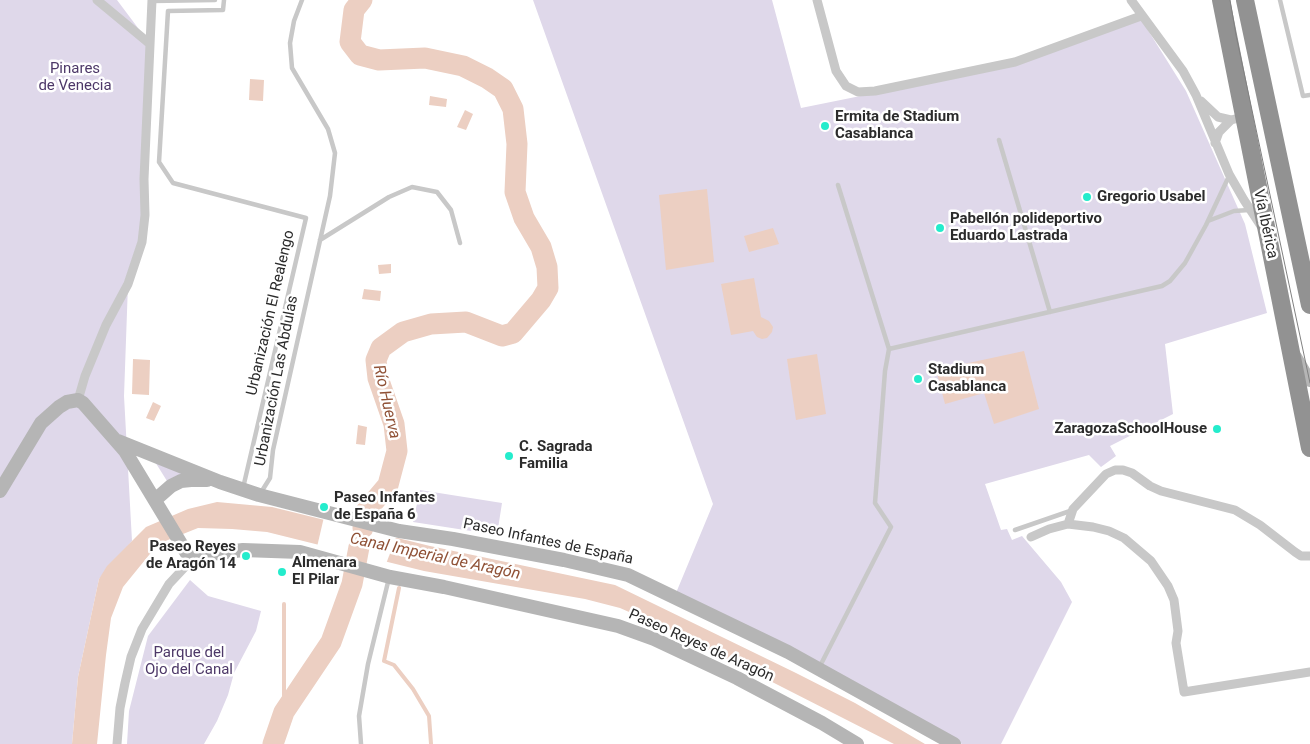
<!DOCTYPE html>
<meta charset="utf-8">
<style>
body{margin:0}
canvas{display:block;background:#fff}
</style>
<canvas width="1310" height="744"></canvas>
<script>
const ctx = document.querySelector('canvas').getContext('2d');
ctx.lineJoin = 'round';
function fill(path, color) {
  ctx.fillStyle = color;
  ctx.fill(path, 'evenodd');
}
function toPath(rows) {
  const path = new Path2D();
  for (const r of rows) {
    path.moveTo(r[0], r[1]);
    for (let i = 2; i < r.length; i += 2) path.lineTo(r[i], r[i + 1]);
  }
  return path;
}
function stroke(path, color, width, dash) {
  ctx.strokeStyle = color;
  ctx.lineWidth = width;
  ctx.lineCap = dash ? 'butt' : 'round';
  ctx.setLineDash(dash || []);
  ctx.stroke(path);
}
function write(font, color, halo, rows, align = 'center') {
  ctx.font = font + ' Roboto,sans-serif';
  ctx.lineWidth = 5;
  ctx.setLineDash([]);
  ctx.textBaseline = 'middle';
  ctx.strokeStyle = halo;
  ctx.fillStyle = color;
  for (const [text, x, y, turn = 0] of rows) {
    ctx.save();
    ctx.translate(x, y);
    ctx.rotate((+turn || 0) * Math.PI / 180);
    ctx.textAlign = isNaN(turn) ? turn : align;
    if (halo) ctx.strokeText(text, 0, 0);
    ctx.fillText(text, 0, 0);
    ctx.restore();
  }
}
fill(toPath([
 [0,0,117,0,150,44,145,215,128,284,124,396,132,541,99,579,78,677,72,744,0,744],
 [533,0,772,0,801,108,1014,65,1141,19,1186,91,1245,224,1267,313,1165,344,1173,414,1110,446,1116,456,1101,467,1089,455,985,484,1001,530,1007,529,1012,540,1022,536,1061,582,1072,602,1001,744,962,744,676,593,713,504],
 [152,457,189,473,167,481],
 [420,490,502,503,497,535,413,522],
 [190,580,208,596,261,611,256,631,234,673,228,695,217,721,204,744,127,744,129,711,148,636]
]), '#dfd8ea');
fill(toPath([
 [250,79,264,80,263,101,249,100],
 [430,96,447,99,446,107,429,105],
 [465,110,473,114,466,130,457,127],
 [707,189,714,262,666,270,659,195],
 [773,228,779,244,749,252,744,236],
 [391,264,391,273,379,274,378,265],
 [754,278,761,317,769,321,773,327,772,332,767,338,762,339,757,337,753,331,731,335,721,284],
 [364,289,381,291,380,301,362,299],
 [1024,351,1039,409,994,424,984,393,945,404,936,370],
 [817,354,826,414,796,420,787,359],
 [133,359,150,360,149,395,132,394],
 [153,402,161,406,154,421,146,418],
 [358,425,367,427,365,445,356,444],
 [217,502,272,507,430,546,615,585,796,673,855,703,925,744,894,744,670,630,620,608,585,599,424,571,267,532,232,529,198,528,158,544,123,587,111,618,106,655,97,744,72,744,78,677,99,579,107,566,146,527,188,509]
]), '#eccfc2');
fill(toPath([
 [324,517,397,535,386,564,317,547]
]), '#fff');
stroke(toPath([
 [399,588,384,661,394,665,413,689,429,716,431,744],
 [284,604,284,712]
]), '#eccfc2', 4);
stroke(toPath([
 [362,0,354,10,350,42,360,55,379,60,425,58,463,66,487,78,503,89,513,109,517,144,515,192,524,218,541,247,547,267,548,288,541,300,513,333,502,336,466,322,431,324,403,332,381,348,376,360,378,378,394,424,397,451,388,485,366,511,363,528],
 [273,744,284,712,331,642,352,584,359,547]
]), '#eccfc2', 21);
stroke(toPath([
 [224,0,223,10,168,11,159,162,173,183,306,218,243,488],
 [1280,0,1303,96,1310,95],
 [152,1,215,0],
 [999,140,1050,312],
 [1208,221,1234,211,1249,210],
 [320,240,389,197,412,187,437,192,451,210,460,243],
 [889,349,1162,286,1170,281,1185,263,1206,225,1229,176],
 [260,494,270,478,273,450,330,196,335,153,328,129,292,68,290,43,294,21,302,0],
 [1015,530,1073,510],
 [819,668,891,527,875,503,885,371,889,349,838,185],
 [361,744,359,716,368,664,389,578]
]), '#c8c8c8', 4.5);
stroke(toPath([
 [97,0,150,44],
 [817,0,836,71,846,86,858,92,875,91,1015,62,1141,16],
 [1131,0,1183,71,1196,95,1229,174,1244,200,1261,226],
 [1201,101,1218,117,1231,120,1243,117],
 [1215,143,1219,132,1231,120],
 [78,400,85,376,106,325,128,284,142,242,145,215,144,179,152,0],
 [1068,524,1073,509,1106,474,1115,470,1123,470,1132,473,1150,486,1161,491,1235,510,1260,525,1295,552,1301,556,1310,556],
 [1031,537,1049,529,1068,524,1093,527,1109,531,1124,538,1151,561,1168,586,1174,600,1178,631,1176,643,1184,692,1310,672],
 [117,744,120,708,125,683,131,657,142,629,169,584,184,568,192,562]
]), '#c8c8c8', 9);
stroke(toPath([
 [1295,357,1305,374,1310,380],
 [118,441,220,482,259,495,399,531,453,539,564,560,628,575,788,652,954,744],
 [0,491,41,423,59,407,67,402,78,400,83,403,125,451,192,562,211,554,243,550,300,552,390,577,444,587,618,626,654,639,737,678,822,723,857,744],
 [155,500,171,486,181,481,191,480,207,480]
]), '#b5b5b5', 14);
stroke(toPath([
 [1221,0,1310,448],
 [1245,0,1310,305]
]), '#929292', 18);
stroke(toPath([
 [1230,0,1236,35,1310,383]
]), '#808080', 1);
for (const [x, y, r, color] of [
 [825,126,5,"#24eccc"],
 [1087,197,5,"#24eccc"],
 [940,228,5,"#24eccc"],
 [918,379,5,"#24eccc"],
 [1217,429,5,"#24eccc"],
 [509,456,5,"#24eccc"],
 [324,507,5,"#24eccc"],
 [246,556,5,"#24eccc"],
 [282,572,5,"#24eccc"]
]) {
  const dot = new Path2D();
  dot.arc(x, y, r, 0, 2 * Math.PI);
  ctx.fillStyle = color;
  ctx.fill(dot);
  stroke(dot, '#fff', 2);
}
write('15px', '#4d3868', '#fff', [
 ["Pinares",75,69],
 ["de Venecia",75,86],
 ["Parque del",189,653],
 ["Ojo del Canal",189,670]
]);
write('bold 15px', '#2b2b2b', '#fff', [
 ["Ermita de Stadium",835,117],
 ["Casablanca",835,134],
 ["Gregorio Usabel",1097,197],
 ["Pabellón polideportivo",950,219],
 ["Eduardo Lastrada",950,236],
 ["Stadium",928,370],
 ["Casablanca",928,387],
 ["ZaragozaSchoolHouse",1207,429,"right"],
 ["C. Sagrada",519,447],
 ["Familia",519,464],
 ["Paseo Infantes",334,498],
 ["de España 6",334,515],
 ["Paseo Reyes",236,547,"right"],
 ["de Aragón 14",236,564,"right"],
 ["Almenara",292,563],
 ["El Pilar",292,580]
], 'left');
write('15px', '#2b2b2b', '#fff', [
 ["Vía Ibérica",1265,224,78],
 ["Urbanización El Realengo",271,313,-77],
 ["Urbanización Las Abdulas",277,381,-79],
 ["Paseo Infantes de España",548,542,12],
 ["Paseo Reyes de Aragón",701,646,24]
]);
write('italic 16px', '#905237', '#fff', [
 ["Río Huerva",386,402,77],
 ["Canal Imperial de Aragón",435,557,12]
]);
</script>
